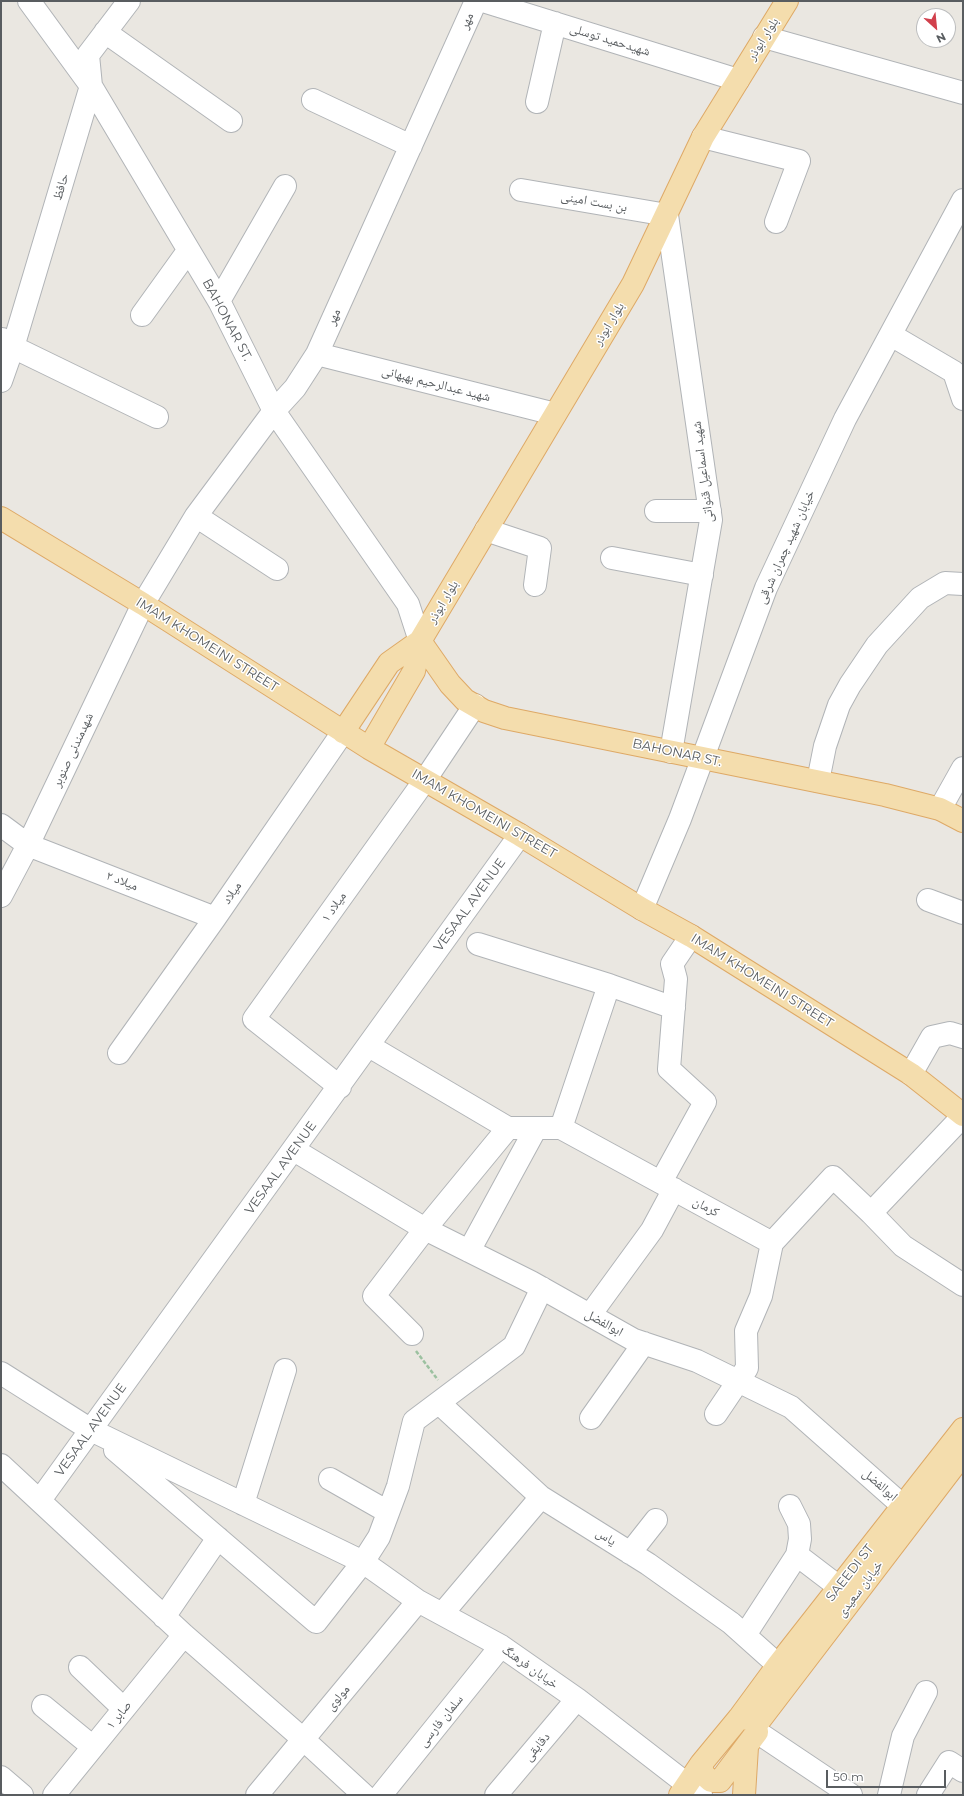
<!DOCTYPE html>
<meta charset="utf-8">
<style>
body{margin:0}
#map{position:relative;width:964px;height:1796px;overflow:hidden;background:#eae7e1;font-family:Montserrat,sans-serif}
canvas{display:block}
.frame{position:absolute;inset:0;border:2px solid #595d60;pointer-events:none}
.north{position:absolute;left:916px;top:8px;width:40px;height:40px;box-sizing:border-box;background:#fff;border:1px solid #bdbebf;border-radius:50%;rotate:153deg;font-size:11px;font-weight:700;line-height:16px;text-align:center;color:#595d60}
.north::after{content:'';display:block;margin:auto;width:14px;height:18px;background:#d1404c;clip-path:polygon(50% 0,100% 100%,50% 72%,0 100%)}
.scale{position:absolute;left:826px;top:1770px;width:120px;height:18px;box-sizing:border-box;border:2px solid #595d60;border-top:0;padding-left:5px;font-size:12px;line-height:14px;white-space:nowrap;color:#595d60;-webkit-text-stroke:3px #fff;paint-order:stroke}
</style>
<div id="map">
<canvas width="964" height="1796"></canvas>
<div class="frame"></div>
<div class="north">N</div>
<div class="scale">50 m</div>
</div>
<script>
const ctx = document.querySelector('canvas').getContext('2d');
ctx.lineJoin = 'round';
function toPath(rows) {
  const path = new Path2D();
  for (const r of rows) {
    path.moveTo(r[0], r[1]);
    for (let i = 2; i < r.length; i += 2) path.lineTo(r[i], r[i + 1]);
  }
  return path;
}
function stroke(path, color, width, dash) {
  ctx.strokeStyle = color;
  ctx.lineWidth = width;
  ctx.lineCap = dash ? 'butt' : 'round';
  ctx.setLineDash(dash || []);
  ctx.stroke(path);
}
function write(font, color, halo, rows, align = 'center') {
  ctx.font = font + ' Montserrat,"Noto Naskh Arabic",sans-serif';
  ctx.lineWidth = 3;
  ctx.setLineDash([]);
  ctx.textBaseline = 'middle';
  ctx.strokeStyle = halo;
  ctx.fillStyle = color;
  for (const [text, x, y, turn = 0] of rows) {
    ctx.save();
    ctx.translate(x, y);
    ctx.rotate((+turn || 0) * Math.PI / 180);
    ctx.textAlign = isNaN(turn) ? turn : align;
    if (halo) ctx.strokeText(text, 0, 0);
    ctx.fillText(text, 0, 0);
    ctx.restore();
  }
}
const minor = toPath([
 [29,1,91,86,219,301,274,411,408,604,420,641],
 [483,1,738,80],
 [105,32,231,121],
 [764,37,963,93],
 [313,100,411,146],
 [537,102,555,23],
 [703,137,799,161,776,222],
 [521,190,667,215,711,520,671,752],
 [219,301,285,186],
 [142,315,188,251],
 [891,335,954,372,963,399],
 [2,339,13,347,157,417],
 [317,354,555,414],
 [1,381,13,347,91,86,88,55,129,1],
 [656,511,710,511],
 [196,516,277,569],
 [486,530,540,548,535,585],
 [612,558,702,575],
 [818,781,825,746,839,705,850,685,877,645,920,598,945,583,963,584],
 [940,809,963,768],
 [1,825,28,845,215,918],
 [1,896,28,845,143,604,196,516,274,411,295,388,317,354,476,1],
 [928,900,963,913],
 [642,909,680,819,766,588,845,419,963,200],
 [478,944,609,985],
 [369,1046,508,1128],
 [119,1053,215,918,343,732],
 [911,1074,932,1037,950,1033,963,1037],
 [340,1087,254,1019,425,780,475,705],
 [963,1116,871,1213,903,1246,963,1285],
 [508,1128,561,1128,772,1243,833,1177,871,1213],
 [561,1128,609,985,674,1008],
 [294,1150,425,1229,531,1282,634,1340,697,1361,791,1407,903,1506],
 [661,1182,705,1102,669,1069,676,979,672,964,691,936],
 [469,1251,536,1128],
 [590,1315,652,1230,674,1189],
 [412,1334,374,1296,425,1229,508,1128],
 [1,1373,91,1430,363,1562,418,1601,501,1646,577,1699,701,1795],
 [439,1403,541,1497,648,1564,731,1623,778,1665],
 [716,1414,747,1368,746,1331,761,1296,772,1243],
 [591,1418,644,1343],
 [115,1450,316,1622,363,1562,379,1537,398,1486,414,1421,514,1346,542,1288],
 [1,1465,184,1635,303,1739,364,1795],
 [330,1479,388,1512],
 [40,1500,520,835],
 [243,1504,285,1370],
 [630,1553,656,1520],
 [797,1555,839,1587],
 [442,1614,541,1497],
 [164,1617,218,1538],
 [745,1635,797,1555,800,1539,799,1524,790,1506],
 [80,1667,124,1709],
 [43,1706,93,1747],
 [757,1732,851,1795],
 [1,1777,22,1795],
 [54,1795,184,1635],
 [257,1795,418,1601],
 [381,1795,501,1646],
 [496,1795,577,1699],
 [889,1795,903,1736,926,1692],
 [928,1795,949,1762,963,1771]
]);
const major = toPath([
 [1,518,143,604,369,748,520,835,642,909,691,936,911,1074,963,1115],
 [420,641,450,684,465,700,484,711,505,718,885,795,940,809,963,821],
 [343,732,389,663,420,641],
 [369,748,414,671,420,641,633,284,703,137,787,1],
 [739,1718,751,1719,756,1725,757,1732,720,1781,711,1781,703,1774,701,1764,739,1718,778,1665,963,1429],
 [756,1725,963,1454],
 [680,1795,701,1764],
 [744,1795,747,1747]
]);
stroke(minor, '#b1b4b7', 24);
stroke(major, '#dea966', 24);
stroke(toPath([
 [416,1351,438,1380]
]), '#9cc1a0', 2.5, [4, 2]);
stroke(minor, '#fff', 22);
stroke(major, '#f4ddad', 22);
write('13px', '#595d60', '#fff', [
 ["مهر",467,21,-66],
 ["بلوار ابوذر",763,39,-58],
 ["شهیدحمید توسلی",610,40,17],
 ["حافظ",61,187,-74],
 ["بن بست امینی",594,202,10],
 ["مهر",334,317,-66],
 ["BAHONAR ST.",227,320,62],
 ["بلوار ابوذر",609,324,-59],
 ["شهید عبدالرحیم بهبهانی",436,384,14],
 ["شهید اسماعیل قنواتی",703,472,-97],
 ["خیابان شهید چمران شرقی",786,547,-66],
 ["بلوار ابوذر",443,602,-59],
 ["IMAM KHOMEINI STREET",207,645,32],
 ["شهدمندنی صنوبر",73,750,-65],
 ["BAHONAR ST.",677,753,12],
 ["IMAM KHOMEINI STREET",484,814,30],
 ["میلاد ۲",122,881,21],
 ["میلاد",232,893,-56],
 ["VESAAL AVENUE",470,905,-54],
 ["میلاد ۱",334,907,-55],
 ["IMAM KHOMEINI STREET",762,981,32],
 ["VESAAL AVENUE",281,1168,-54],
 ["کرمان",706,1207,28],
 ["ابوالفضل",604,1323,29],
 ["VESAAL AVENUE",91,1430,-54],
 ["ابوالفضل",880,1485,41],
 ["یاس",606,1537,32],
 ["SAEEDI ST",850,1573,-52],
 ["خیابان سعیدی",860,1589,-53],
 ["خیابان فرهنگ",530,1667,35],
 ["مولوی",338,1698,-50],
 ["صابر ۱",119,1715,-51],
 ["سلمان فارسی",441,1721,-51],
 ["دقایقی",537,1747,-50]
]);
</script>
